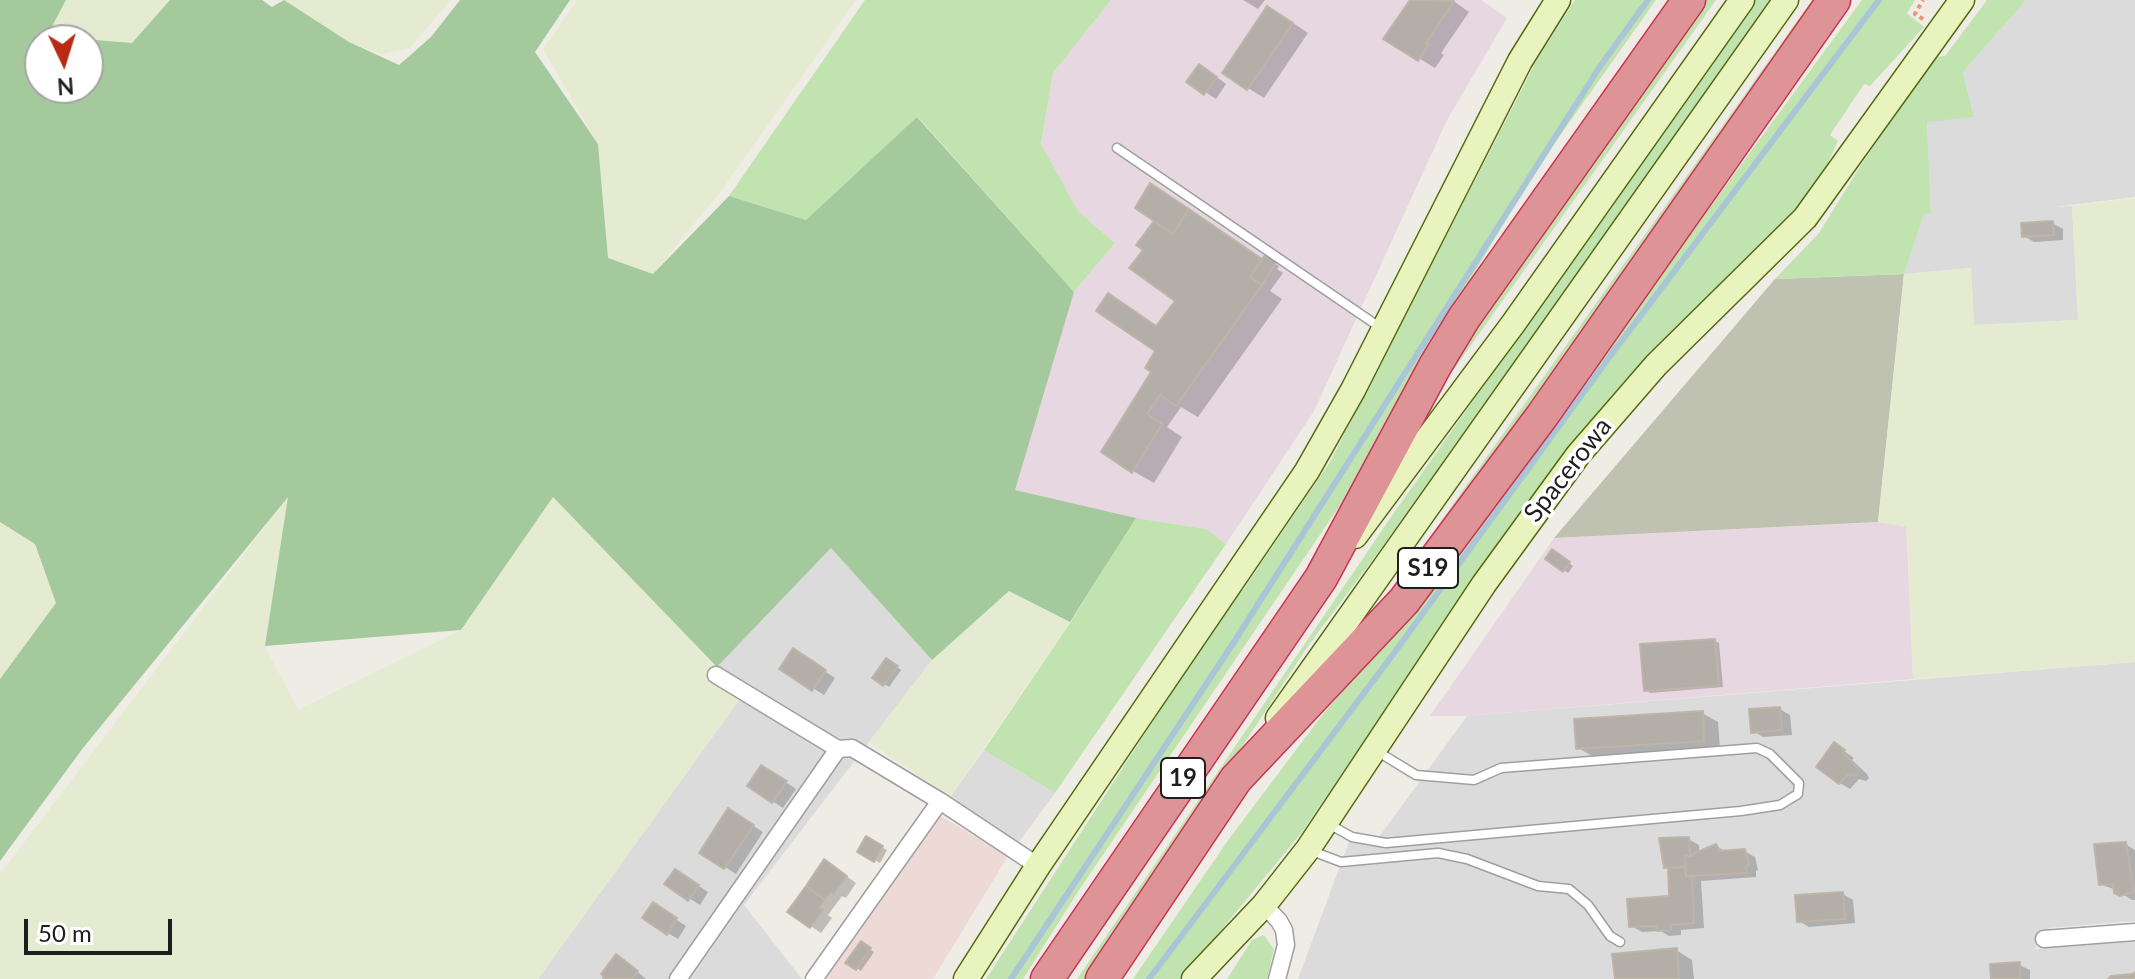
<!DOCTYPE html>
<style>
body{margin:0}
#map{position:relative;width:2135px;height:979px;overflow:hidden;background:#eeece4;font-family:Lato,sans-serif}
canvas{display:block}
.north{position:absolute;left:24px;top:24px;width:80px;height:80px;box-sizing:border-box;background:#fff;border:2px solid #a5a5a5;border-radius:50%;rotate:176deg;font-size:22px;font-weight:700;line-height:32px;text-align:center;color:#1e1e1e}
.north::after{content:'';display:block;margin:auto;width:28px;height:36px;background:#b92913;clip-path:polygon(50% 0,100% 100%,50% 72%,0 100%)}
.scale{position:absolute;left:24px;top:919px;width:148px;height:36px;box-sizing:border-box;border:4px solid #1e1e1e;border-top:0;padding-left:10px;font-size:24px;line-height:28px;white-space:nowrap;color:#1e1e1e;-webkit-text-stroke:6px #fff;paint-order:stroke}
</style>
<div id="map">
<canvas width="2135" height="979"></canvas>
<div class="north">N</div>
<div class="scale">50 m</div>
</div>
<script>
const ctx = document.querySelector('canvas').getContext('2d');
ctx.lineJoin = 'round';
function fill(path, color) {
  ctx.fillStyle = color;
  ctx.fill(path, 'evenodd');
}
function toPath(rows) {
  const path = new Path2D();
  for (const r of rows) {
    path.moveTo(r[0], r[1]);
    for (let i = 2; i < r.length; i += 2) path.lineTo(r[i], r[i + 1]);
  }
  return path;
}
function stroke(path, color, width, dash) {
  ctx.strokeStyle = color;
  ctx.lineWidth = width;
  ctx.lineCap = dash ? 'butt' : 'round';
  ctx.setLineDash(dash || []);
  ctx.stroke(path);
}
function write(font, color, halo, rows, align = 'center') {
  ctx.font = font + ' Lato,sans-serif';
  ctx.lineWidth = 7;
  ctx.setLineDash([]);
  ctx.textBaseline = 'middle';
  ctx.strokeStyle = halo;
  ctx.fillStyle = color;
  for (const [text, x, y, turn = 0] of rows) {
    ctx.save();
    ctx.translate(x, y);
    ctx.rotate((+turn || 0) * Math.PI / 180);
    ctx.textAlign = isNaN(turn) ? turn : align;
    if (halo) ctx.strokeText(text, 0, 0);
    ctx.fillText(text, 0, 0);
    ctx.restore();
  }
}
fill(toPath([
 [2026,0,2135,0,2135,197,2055,207,2072,206,2078,320,1974,325,1971,268,1904,274,1924,214,1931,213,1927,121,1974,116,1963,72],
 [831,548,932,660,744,905,802,979,538,979,747,689,717,667],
 [2135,662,2135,921,2049,928,2035,949,2135,941,2135,979,1298,979,1349,842,1374,844,1467,716],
 [984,750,1055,793,1019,842,950,797]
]), '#dcdbdb');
fill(toPath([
 [930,810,1008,856,933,979,820,979]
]), '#edd9d5');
fill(toPath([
 [1111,0,1481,0,1507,18,1447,120,1314,411,1226,544,1206,529,1136,518,1014,490,1074,292,1115,243,1078,211,1041,145,1053,73],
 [1906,521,1913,679,1467,716,1430,716,1554,538]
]), '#e6d7e1');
fill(toPath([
 [1904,274,1878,522,1554,538,1775,279]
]), '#bfc1b1');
fill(toPath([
 [66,0,170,0,132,43,47,36],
 [284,0,451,0,410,48,382,54,349,42],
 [577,0,856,0,721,191,653,274,608,258,598,144,543,49],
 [2135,198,2135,662,1913,679,1907,527,1878,522,1904,274,1971,268,1974,325,2078,320,2072,206],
 [289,495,265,646,298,710,461,630,553,497,717,667,747,689,538,979,0,979,0,874],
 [0,522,35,544,56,603,0,679],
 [1009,591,1070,622,950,797,869,742,932,660]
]), '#e5ebd1');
fill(toPath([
 [865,0,1111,0,1053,73,1041,144,1078,211,1115,243,1074,292,918,117,806,220,729,196],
 [1575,0,1656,0,1537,168,1440,330,1355,483,1079,890,1023,979,986,979,1238,590,1243,590,1330,462,1537,60],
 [1701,0,1716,0,1447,379,1441,374],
 [1755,0,1773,0,1382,547,1308,646,1090,979,1077,979,1389,520],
 [1812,0,1824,0,1734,129,1376,618,1441,521],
 [1862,0,1915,0,1907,13,1924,27,1870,86,1864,84,1830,135,1838,141,1821,178,1798,209,1626,379,1472,582,1302,832,1181,979,1133,979,1229,839,1320,718,1446,567],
 [1987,0,2026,0,1963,72,1974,117,1927,122,1931,213,1924,214,1904,274,1775,279,1819,233,1861,165,1935,57,1945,56],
 [1136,518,1206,529,1226,544,1055,793,984,750,1070,623],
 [1264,935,1274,949,1267,979,1227,979,1252,940]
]), '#c1e3af');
fill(toPath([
 [0,0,66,0,47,36,132,43,170,0,262,0,272,7,284,0,349,42,399,65,431,37,460,0,570,0,535,52,598,144,608,258,653,274,729,196,806,220,917,117,1074,292,1015,490,1136,518,1070,622,1009,591,932,660,831,548,717,667,553,497,461,630,265,646,288,497,83,748,0,861,0,679,56,603,35,544,0,522],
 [40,40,88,40,88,88,40,88]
]), '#a4c99d');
fill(toPath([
 [1243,0,1265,0,1258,9],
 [1412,0,1452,0,1469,12,1441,53,1444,55,1435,68,1386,38],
 [1284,17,1308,33,1264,98,1224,73],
 [1210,72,1226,84,1216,99,1189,81],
 [2052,223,2063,229,2063,240,2034,242,2024,236],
 [1211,224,1264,260,1265,258,1279,266,1277,269,1283,273,1270,291,1282,299,1198,417,1181,407,1167,427,1182,437,1154,483,1133,471,1154,372,1157,327,1178,301],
 [1557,554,1573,566,1568,573,1564,570],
 [1715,641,1719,643,1723,687,1650,693,1646,690],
 [803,657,835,678,824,695,782,669],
 [887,660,901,670,889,687,875,678],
 [1780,709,1790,715,1792,735,1763,737,1753,731],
 [1702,713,1718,722,1720,749,1594,757,1578,748],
 [1835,745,1854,758,1852,760,1867,774,1869,778,1866,781,1859,779,1850,789,1840,783],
 [772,773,796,789,783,808,750,786],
 [739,817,763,832,736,874,702,852],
 [866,839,887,850,880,863,859,852],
 [1688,839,1699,845,1699,854,1716,846,1727,852,1744,851,1755,857,1758,870,1756,871,1756,877,1701,881,1704,928,1681,930,1681,935,1669,936,1661,931,1642,932,1631,926,1671,898,1670,869,1666,867],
 [2125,844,2135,850,2135,900,2132,900,2116,890,2100,884],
 [835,868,856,883,846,898,842,896,828,915,832,918,821,933,790,912],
 [685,877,708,892,700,905,667,884],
 [1843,894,1853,900,1855,923,1809,927,1799,921],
 [663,911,686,926,678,939,668,933],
 [861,943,874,952,861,971,848,962],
 [1676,950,1692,960,1694,979,1617,979],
 [626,962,646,979,605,979],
 [2019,965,2030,970,2030,979,1993,979]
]), '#0003');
stroke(toPath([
 [1011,979,1234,642,1601,65,1648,0],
 [1149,979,1394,653,1605,363,1879,0]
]), '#a9c6d7', 6);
const building = toPath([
 [1410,0,1454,1,1426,43,1429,44,1418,61,1383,39,1410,0],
 [1267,6,1293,23,1247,90,1222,73,1267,6],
 [1199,64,1217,77,1204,95,1186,82,1199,64],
 [1150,183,1189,209,1173,234,1135,208,1150,183],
 [1189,209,1262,259,1250,277,1262,285,1176,406,1160,395,1147,414,1162,424,1132,473,1101,452,1151,372,1145,368,1155,351,1096,311,1108,293,1156,326,1175,301,1129,268,1143,250,1136,245,1154,221,1173,234,1189,209],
 [2053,221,2054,235,2022,237,2021,223,2053,221],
 [1265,255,1276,262,1262,285,1250,277,1265,255],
 [1552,549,1570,562,1563,572,1545,559,1552,549],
 [1715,639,1719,686,1644,691,1640,644,1715,639],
 [793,648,826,670,812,691,779,669,793,648],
 [886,658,898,666,883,686,872,678,886,658],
 [1780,707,1782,730,1751,733,1749,709,1780,707],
 [1703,711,1704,741,1576,749,1574,719,1703,711],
 [1834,742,1845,750,1843,753,1859,769,1857,775,1848,775,1839,784,1816,767,1834,742],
 [761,765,787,781,772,803,747,786,761,765],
 [728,808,754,825,724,869,699,853,728,808],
 [866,836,883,846,874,862,857,852,866,836],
 [1689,837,1690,856,1685,856,1685,867,1664,868,1659,838,1689,837],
 [2126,842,2134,892,2120,896,2114,893,2113,884,2099,885,2094,844,2126,842],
 [1716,844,1720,851,1745,849,1749,865,1746,866,1747,873,1686,876,1685,856,1693,856,1693,854,1716,844],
 [824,859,847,876,834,894,831,892,825,900,806,886,824,859],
 [1685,867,1686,876,1692,876,1694,923,1671,925,1671,930,1657,931,1656,926,1629,927,1627,899,1669,896,1668,868,1685,867],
 [675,869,699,885,688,901,664,884,675,869],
 [806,886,825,900,819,908,823,910,810,928,787,912,806,886],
 [1843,892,1845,919,1797,922,1795,895,1843,892],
 [653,902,677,918,667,935,642,918,653,902],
 [861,941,871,948,856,970,845,963,861,941],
 [1677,948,1679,979,1615,979,1612,954,1677,948],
 [616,954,638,971,632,979,603,979,604,977,601,974,616,954],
 [2020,962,2021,979,1991,979,1990,964,2020,962],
 [2135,972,2135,979,2108,979,2111,976,2133,974,2135,972]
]);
fill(building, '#b3aea7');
stroke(building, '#beb5a8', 2);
const lane = toPath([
 [1117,148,1381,328],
 [1327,823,1352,837,1386,843,1741,811,1780,805,1798,794,1799,783,1770,754,1757,748,1501,768,1474,780,1416,775,1375,750],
 [1312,851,1341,862,1438,853,1467,859,1538,886,1569,889,1588,905,1610,936,1620,942]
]);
const street = toPath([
 [716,675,838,749,852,748,940,801,1038,866],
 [1264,905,1279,921,1284,930,1286,945,1277,979],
 [2044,939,2135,932],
 [678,979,838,749],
 [814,979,940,801]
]);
const secondary = toPath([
 [1355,536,1513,324,1742,0],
 [1278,718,1786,0],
 [966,979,1038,866,1307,471,1353,390,1520,61,1558,0],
 [1194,979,1264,905,1308,849,1484,584,1578,455,1656,365,1805,218,1962,0]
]);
const highway = toPath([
 [1047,979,1321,578,1435,366,1464,318,1689,0],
 [1102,979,1236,779,1404,601,1542,416,1834,0]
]);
stroke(lane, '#9f9f9f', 11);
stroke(street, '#9f9f9f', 19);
stroke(secondary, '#546a0f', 27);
stroke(highway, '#c93453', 35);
stroke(toPath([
 [1923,19,1915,14,1923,0]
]), '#ec9377', 4, [4, 4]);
stroke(lane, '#fff', 8);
stroke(street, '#fff', 16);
stroke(secondary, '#e9f3bd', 24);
stroke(highway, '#de9397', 32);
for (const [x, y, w] of [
 [1428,568,60],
 [1183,778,44]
]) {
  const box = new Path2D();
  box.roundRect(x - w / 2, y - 20, w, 40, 6);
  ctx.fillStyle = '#fff';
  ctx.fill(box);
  stroke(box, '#1e1e1e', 2);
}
write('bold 24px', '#1e1e1e', null, [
 ["S19",1428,568],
 ["19",1183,778]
]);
write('26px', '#1e1e1e', '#fff', [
 ["Spacerowa",1568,470,-52]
]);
</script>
